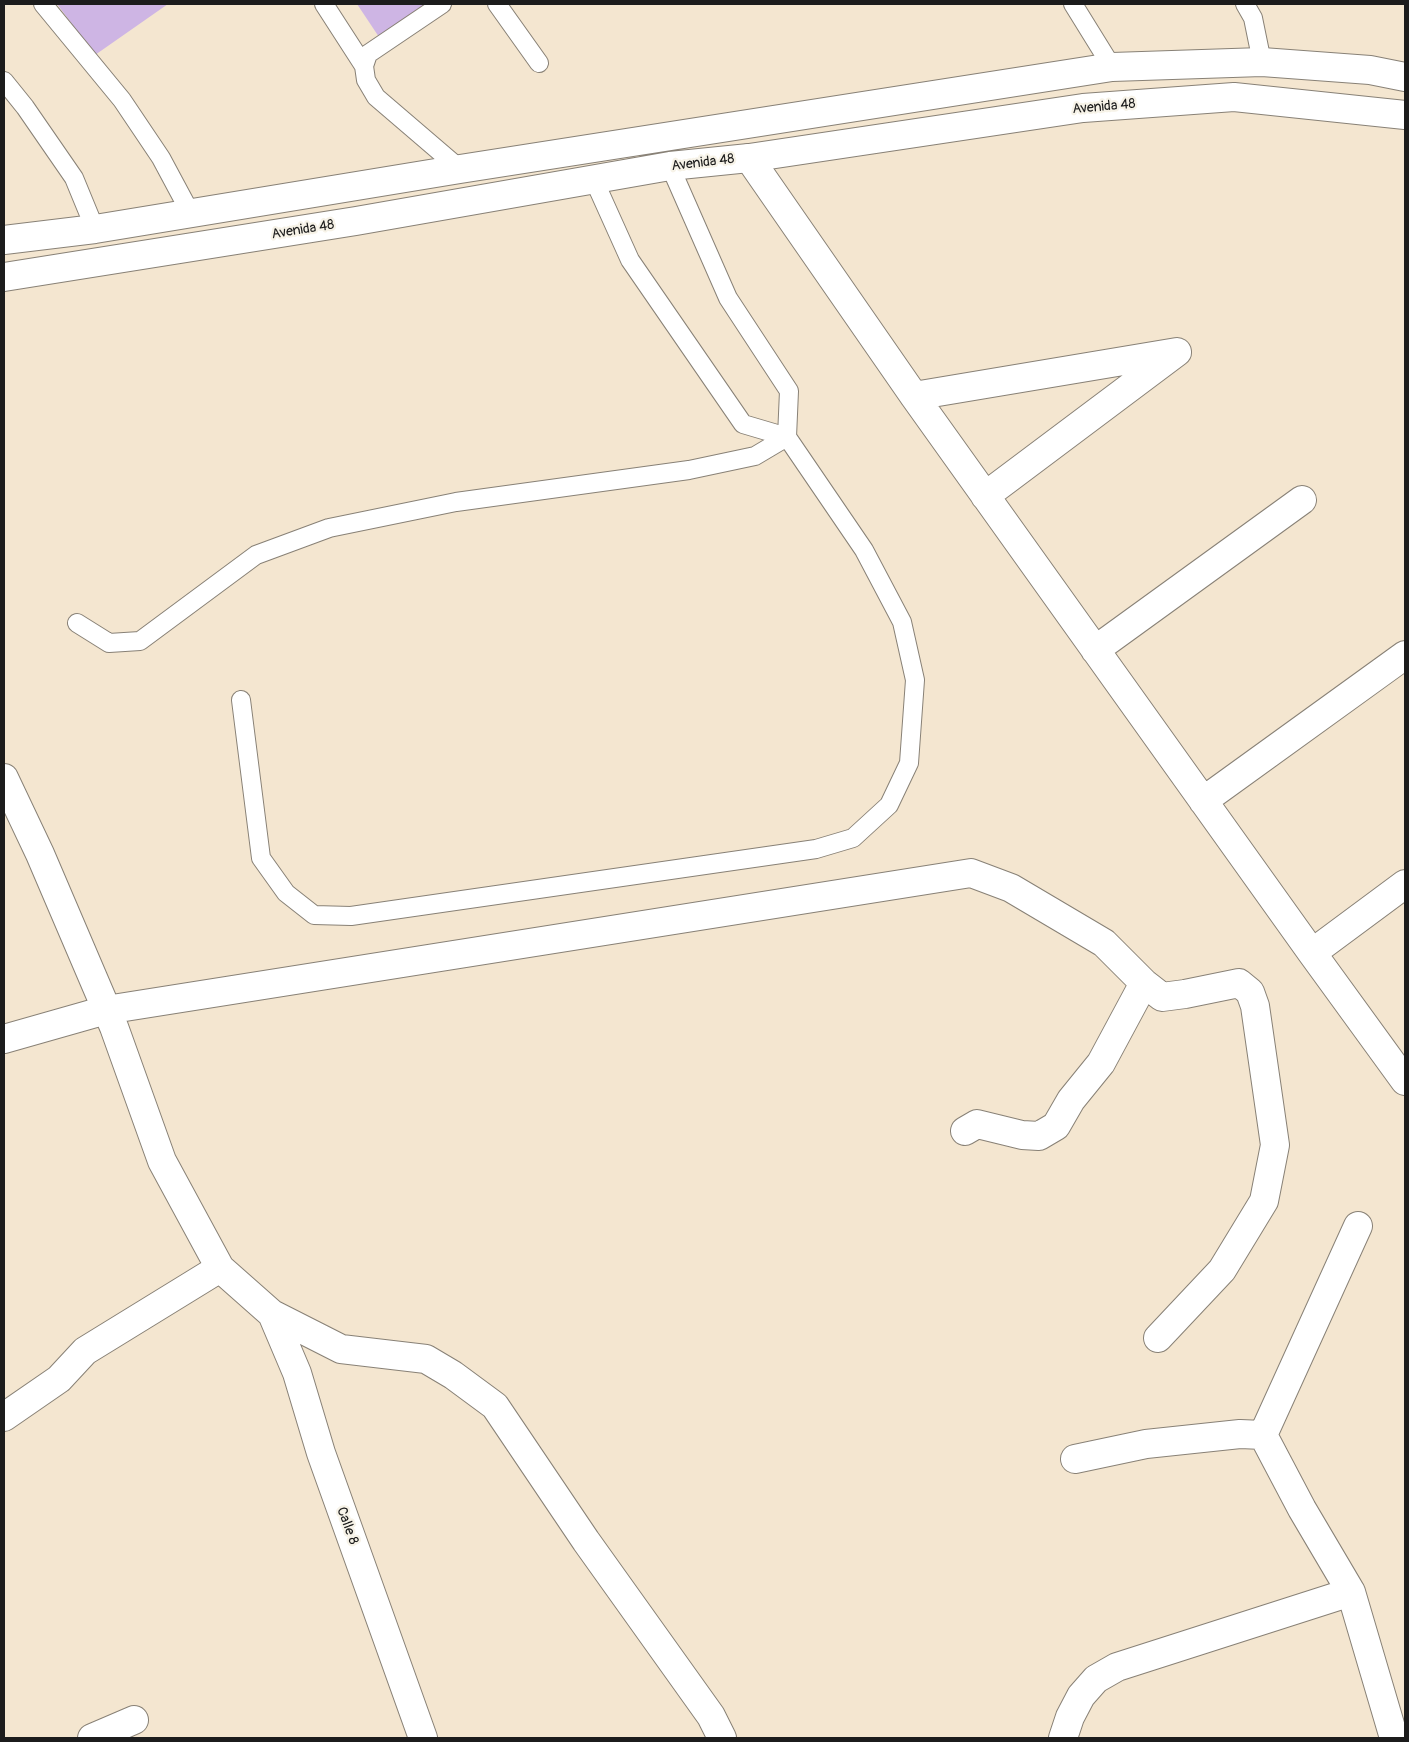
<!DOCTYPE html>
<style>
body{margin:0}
#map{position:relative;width:1409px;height:1742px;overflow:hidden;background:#f4e6d0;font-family:Pangolin,sans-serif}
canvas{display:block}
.frame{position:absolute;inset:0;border:5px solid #1c1c1c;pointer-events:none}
</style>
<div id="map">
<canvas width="1409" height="1742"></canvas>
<div class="frame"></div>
</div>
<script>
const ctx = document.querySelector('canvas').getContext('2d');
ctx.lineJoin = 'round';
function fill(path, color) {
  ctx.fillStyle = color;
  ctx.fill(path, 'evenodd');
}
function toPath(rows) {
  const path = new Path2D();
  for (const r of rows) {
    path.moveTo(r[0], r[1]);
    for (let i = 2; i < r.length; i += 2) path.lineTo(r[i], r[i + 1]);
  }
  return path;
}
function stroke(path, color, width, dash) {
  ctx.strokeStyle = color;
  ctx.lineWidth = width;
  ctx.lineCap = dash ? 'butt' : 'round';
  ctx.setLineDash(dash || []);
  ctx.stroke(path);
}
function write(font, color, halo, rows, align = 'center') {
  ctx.font = font + ' Pangolin,sans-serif';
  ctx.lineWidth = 4.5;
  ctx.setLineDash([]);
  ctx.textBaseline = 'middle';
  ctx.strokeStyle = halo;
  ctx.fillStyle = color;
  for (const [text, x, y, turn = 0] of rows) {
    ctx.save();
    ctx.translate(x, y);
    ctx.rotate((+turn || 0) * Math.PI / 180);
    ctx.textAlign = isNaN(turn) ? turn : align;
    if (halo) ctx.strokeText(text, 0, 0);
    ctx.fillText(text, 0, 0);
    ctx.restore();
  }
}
fill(toPath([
 [57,4,168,4,95,55],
 [357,4,438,4,381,40]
]), '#ceb5e4');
const service = toPath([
 [43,4,122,100,161,158,191,214],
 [324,4,364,66],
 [442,4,368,54,364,66,366,80,376,97,460,169],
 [497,4,539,63],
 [1073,4,1112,67],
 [1245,4,1253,18,1262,62],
 [4,81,25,107,74,178,95,229],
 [594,180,630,260,743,424,787,437],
 [77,623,109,643,140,641,256,555,329,528,456,502,689,470,755,456,787,437],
 [241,700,261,858,286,893,314,915,351,916,816,849,853,838,889,805,909,763,915,680,902,622,864,550,787,437,789,391,728,298,670,166]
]);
const minor = toPath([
 [749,158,914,396,1312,953,1405,1081],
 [914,396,1177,352,985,496],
 [1095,650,1302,500],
 [4,778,40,854,114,1027,162,1161,220,1268,272,1314,341,1349,426,1359,453,1375,495,1406,586,1541,711,1716,722,1738],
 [1203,801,1405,655],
 [1312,953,1405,884],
 [4,1039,106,1010,971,873,1011,888,1104,943,1144,983,1162,997,1185,994,1239,983,1250,992,1255,1006,1275,1145,1264,1201,1222,1270,1158,1338],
 [965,1131,977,1124,1022,1135,1039,1136,1056,1126,1071,1100,1101,1063,1144,983],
 [272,1314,297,1373,321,1453,423,1738],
 [4,1417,59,1379,85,1351,220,1268],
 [1263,1435,1358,1226],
 [1075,1459,1146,1444,1240,1434,1263,1435,1302,1509,1351,1592],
 [92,1738,134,1720],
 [1063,1738,1070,1717,1081,1696,1096,1679,1117,1667,1351,1592,1394,1738]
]);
const trunk = toPath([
 [4,240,95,229,460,169,1112,67,1262,62,1370,70,1405,77],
 [4,277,356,221,670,166,749,158,1083,108,1234,97,1405,115]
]);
stroke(service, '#888176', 20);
stroke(minor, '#888176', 30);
stroke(trunk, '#888176', 30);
stroke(service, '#fff', 18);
stroke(minor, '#fff', 28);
stroke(trunk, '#fff', 28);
write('14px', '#1c1c1c', '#f7f3e8', [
 ["Avenida 48",1104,107,-5],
 ["Avenida 48",703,163,-7],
 ["Avenida 48",303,230,-9],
 ["Calle 8",347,1526,70]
]);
</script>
